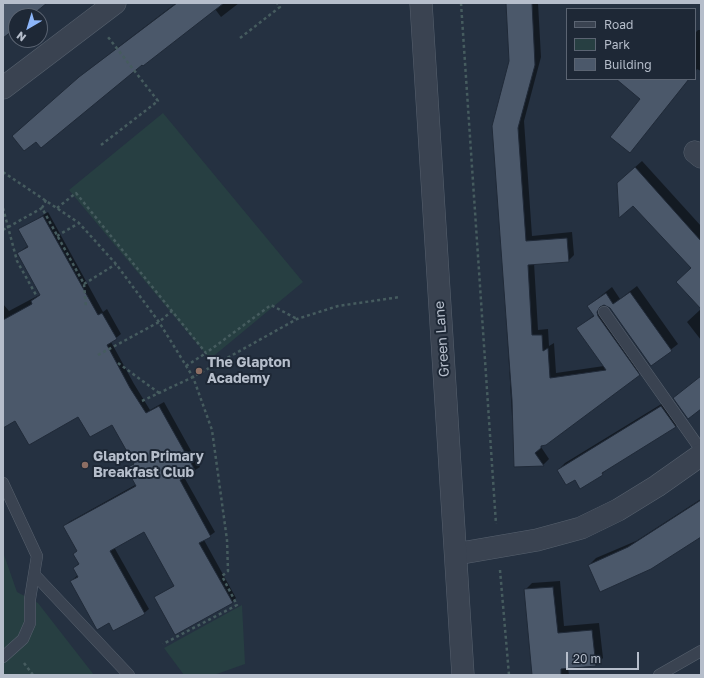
<!DOCTYPE html>
<style>
body{margin:0}
#map{position:relative;width:704px;height:678px;overflow:hidden;background:#253141;font-family:"Golos Text",sans-serif}
canvas{display:block}
.frame{position:absolute;inset:0;border:4px solid #b6becb;pointer-events:none}
.legend{position:absolute;left:566px;top:8px;width:130px;height:72px;box-sizing:border-box;background:#1e2836;border:1px solid #5b6472;margin:0;padding:5px 7px;list-style:none;font-size:12px;color:#b6becb}
.legend li{display:flex;align-items:center;gap:8px;height:20px}
.legend b{width:20px;border:1px solid #5b6472}
.north{position:absolute;left:8px;top:8px;width:40px;height:40px;box-sizing:border-box;background:#1e2836;border:1px solid #5b6472;border-radius:50%;rotate:218deg;font-size:11px;font-weight:700;line-height:16px;text-align:center;color:#b6becb}
.north::after{content:'';display:block;margin:auto;width:14px;height:18px;background:#8db6f9;clip-path:polygon(50% 0,100% 100%,50% 72%,0 100%)}
.scale{position:absolute;left:566px;top:652px;width:73px;height:18px;box-sizing:border-box;border:2px solid #b6becb;border-top:0;padding-left:5px;font-size:12px;line-height:14px;white-space:nowrap;color:#b6becb;-webkit-text-stroke:3px #1e2836;paint-order:stroke}
</style>
<div id="map">
<canvas width="704" height="678"></canvas>
<div class="frame"></div>
<ul class="legend">
<li><b style="height:5px;background:#3a4351"></b>Road</li>
<li><b style="height:11px;background:#273f42"></b>Park</li>
<li><b style="height:11px;background:#4b586a"></b>Building</li>
</ul>
<div class="north">N</div>
<div class="scale">20 m</div>
</div>
<script>
const ctx = document.querySelector('canvas').getContext('2d');
ctx.lineJoin = 'round';
function fill(path, color) {
  ctx.fillStyle = color;
  ctx.fill(path, 'evenodd');
}
function toPath(rows) {
  const path = new Path2D();
  for (const r of rows) {
    path.moveTo(r[0], r[1]);
    for (let i = 2; i < r.length; i += 2) path.lineTo(r[i], r[i + 1]);
  }
  return path;
}
function stroke(path, color, width, dash) {
  ctx.strokeStyle = color;
  ctx.lineWidth = width;
  ctx.lineCap = dash ? 'butt' : 'round';
  ctx.setLineDash(dash || []);
  ctx.stroke(path);
}
function write(font, color, halo, rows, align = 'center') {
  ctx.font = font + ' "Golos Text",sans-serif';
  ctx.lineWidth = 4;
  ctx.setLineDash([]);
  ctx.textBaseline = 'middle';
  ctx.strokeStyle = halo;
  ctx.fillStyle = color;
  for (const [text, x, y, turn = 0] of rows) {
    ctx.save();
    ctx.translate(x, y);
    ctx.rotate((+turn || 0) * Math.PI / 180);
    ctx.textAlign = isNaN(turn) ? turn : align;
    if (halo) ctx.strokeText(text, 0, 0);
    ctx.fillText(text, 0, 0);
    ctx.restore();
  }
}
fill(toPath([
 [163,113,303,282,210,359,69,190],
 [3,552,17,592,38,603,94,675,3,675],
 [242,605,245,664,214,675,184,675,164,648]
]), '#273f42');
fill(toPath([
 [176,3,239,3,221,17,215,9,36,140,20,129,87,71],
 [507,3,538,3,541,57,524,121,532,236,572,232,574,255,568,261,534,263,538,330,548,329,549,346,554,343,556,373,604,366,578,328,594,315,588,306,612,287,620,299,637,286,678,344,651,365,610,307,603,304,604,310,645,368,543,444,541,447,549,459,543,465,515,466,502,247,510,61],
 [698,30,701,30,701,71,697,69,695,72,695,33],
 [631,79,689,79,630,152,642,99],
 [642,161,701,226,701,307,692,268,625,176],
 [48,212,103,312,107,309,121,334,111,342,134,384,150,410,164,402,200,467,184,477,215,532,204,540,236,598,232,602,155,597,175,585,145,530,114,547,149,609,144,613,114,630,109,622,71,581,78,575,74,568,79,563,74,554,78,550,65,526,69,522,137,484,128,468,134,463,112,424,79,416,16,420,3,427,3,304,9,311,41,294,18,253,29,245,20,230],
 [701,309,701,340,687,322],
 [668,400,682,420,676,426,609,467,602,474,575,479,558,470,565,463],
 [701,499,701,536,589,565,596,558,636,541],
 [560,581,564,626,599,623,603,658,596,665,568,668,569,675,533,675,525,590,532,583]
]), '#0007');
const building = toPath([
 [3,3,47,3,31,16,16,16,16,28,3,38,3,3],
 [177,3,224,3,143,66,142,65,41,148,36,142,24,151,12,136,79,77,177,3],
 [506,3,532,3,535,65,518,128,526,241,567,238,569,262,528,265,532,335,542,335,543,351,548,348,550,378,606,370,576,328,594,316,587,306,606,293,613,304,630,292,672,351,651,366,610,308,604,305,600,307,597,312,598,316,640,375,546,445,541,446,541,448,535,453,544,466,514,467,512,400,492,126,509,61,506,3],
 [616,79,689,79,630,153,610,137,640,99,616,79],
 [635,167,701,241,701,309,676,282,691,268,633,206,619,218,617,183,635,167],
 [43,216,98,315,102,313,117,339,107,345,130,388,146,413,159,406,196,472,180,480,211,537,199,543,233,603,175,635,154,597,174,586,144,532,110,551,145,614,113,631,109,623,97,630,70,581,78,577,73,568,79,564,73,554,77,551,63,526,136,486,126,468,134,464,112,425,90,437,78,417,29,445,15,421,3,428,3,320,32,304,31,301,40,295,17,253,28,247,18,229,43,216],
 [701,376,701,409,688,419,673,398,701,376],
 [661,406,676,427,602,473,603,475,580,489,575,480,566,485,557,470,661,406],
 [701,500,701,537,651,569,600,592,588,565,628,547,701,500],
 [553,587,558,633,592,630,596,666,561,669,561,675,532,675,524,589,553,587]
]);
fill(building, '#4b586a');
stroke(building, '#202a38', 1);
const service = toPath([
 [604,312,701,450],
 [3,483,37,556,30,599,30,623,23,639,3,657],
 [34,574,129,675],
 [659,675,701,651]
]);
const minor = toPath([
 [3,88,115,3],
 [695,152,701,157],
 [456,554,537,540,581,528,618,510,657,486,701,455]
]);
const tertiary = toPath([
 [421,3,463,675]
]);
stroke(service, '#57616e', 12);
stroke(minor, '#57616e', 23);
stroke(tertiary, '#57616e', 23);
stroke(toPath([
 [461,3,496,524],
 [240,38,280,7,277,3],
 [101,145,158,101,108,37],
 [3,172,79,223,116,264,159,322,193,377,212,430,227,540,228,571,222,576,237,605,163,644],
 [46,200,42,208,84,284,86,307],
 [3,208,17,261,36,295],
 [57,208,76,193,206,353,271,305,297,319],
 [3,230,42,208],
 [57,236,79,223],
 [84,284,116,264],
 [98,355,159,322,172,311],
 [118,363,159,393],
 [186,366,206,353],
 [142,401,193,377,297,319,338,306,400,297],
 [500,570,509,675],
 [24,663,33,675]
]), '#465c5f', 2.5, [3, 3]);
stroke(service, '#3a4351', 11);
stroke(minor, '#3a4351', 22);
stroke(tertiary, '#3a4351', 22);
for (const [x, y, r, color] of [
 [199,371,4,"#8d6e63"],
 [85,465,4,"#8d6e63"]
]) {
  const dot = new Path2D();
  dot.arc(x, y, r, 0, 2 * Math.PI);
  ctx.fillStyle = color;
  ctx.fill(dot);
  stroke(dot, '#1e2836', 1.5);
}
write('14px', '#b6becb', '#1e2836', [
 ["Green Lane",442,339,-94]
]);
write('bold 14px', '#b6becb', '#1e2836', [
 ["The Glapton",207,363],
 ["Academy",207,379],
 ["Glapton Primary",93,457],
 ["Breakfast Club",93,473]
], 'left');
</script>
